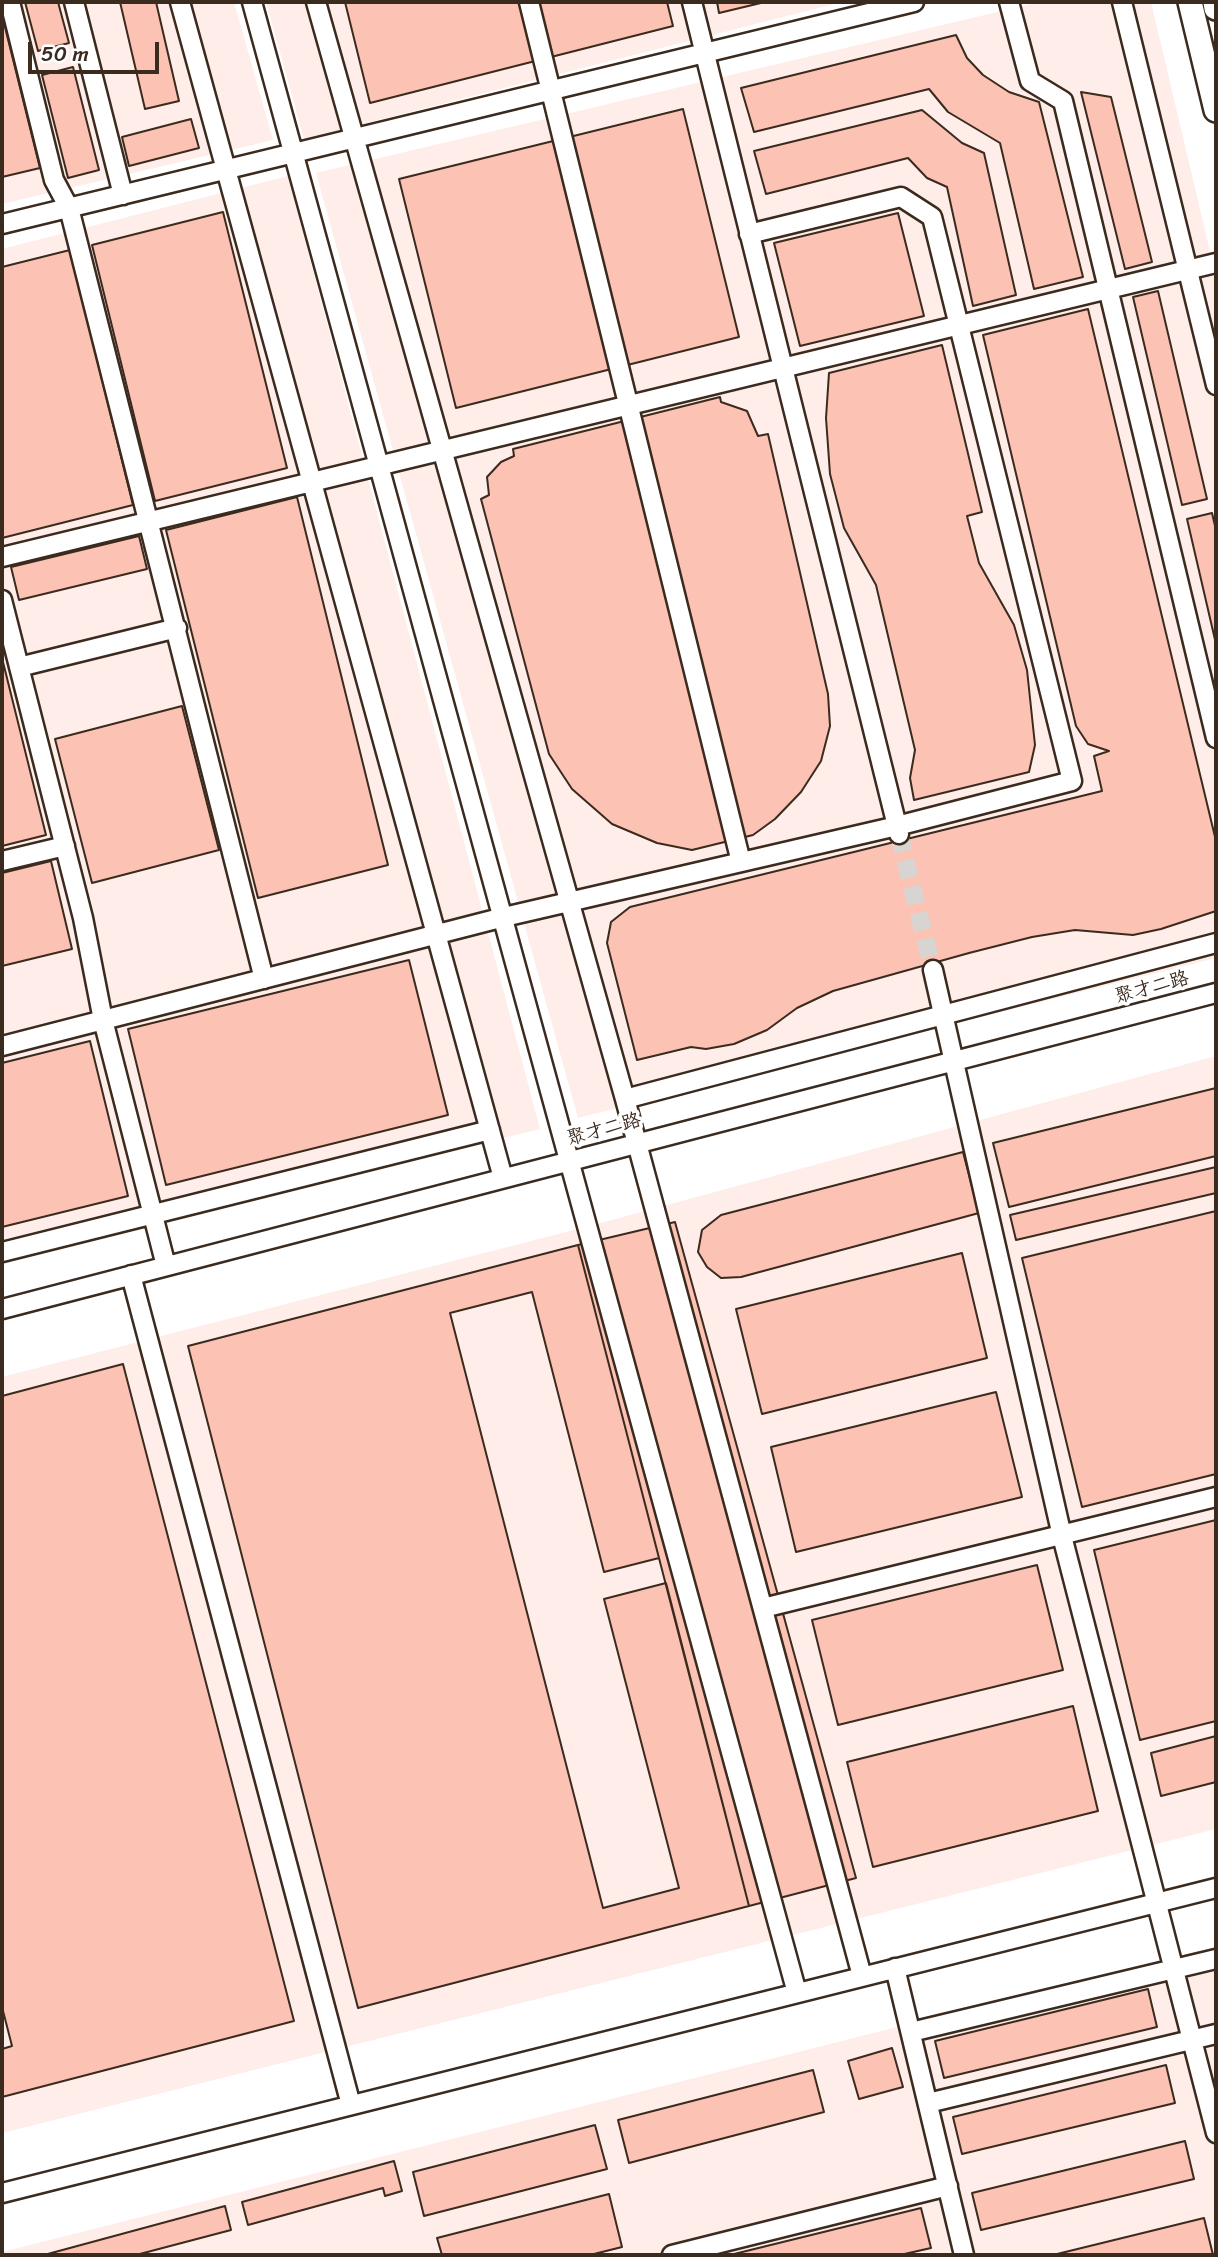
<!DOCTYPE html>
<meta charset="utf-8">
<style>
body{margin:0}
#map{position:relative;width:1218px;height:2257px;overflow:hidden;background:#fff;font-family:Sriracha,sans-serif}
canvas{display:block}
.frame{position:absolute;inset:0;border:4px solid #3b2a1e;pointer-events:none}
.scale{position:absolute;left:28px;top:42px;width:131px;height:32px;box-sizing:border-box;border:4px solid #3b2a1e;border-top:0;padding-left:9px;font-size:21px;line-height:24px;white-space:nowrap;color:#3b2a1e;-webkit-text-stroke:5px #fff;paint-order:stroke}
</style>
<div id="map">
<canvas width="1218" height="2257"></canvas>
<div class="frame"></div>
<div class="scale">50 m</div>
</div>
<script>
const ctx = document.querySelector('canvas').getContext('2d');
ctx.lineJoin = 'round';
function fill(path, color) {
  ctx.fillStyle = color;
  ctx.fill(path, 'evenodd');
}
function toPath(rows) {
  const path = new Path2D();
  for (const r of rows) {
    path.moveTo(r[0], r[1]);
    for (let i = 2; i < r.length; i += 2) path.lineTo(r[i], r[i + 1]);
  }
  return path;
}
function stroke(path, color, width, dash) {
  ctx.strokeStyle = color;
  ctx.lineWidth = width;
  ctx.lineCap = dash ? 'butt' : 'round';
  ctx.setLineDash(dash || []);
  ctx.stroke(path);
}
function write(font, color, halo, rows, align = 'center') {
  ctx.font = font + ' Sriracha,"LXGW WenKai TC",sans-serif';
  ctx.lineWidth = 7;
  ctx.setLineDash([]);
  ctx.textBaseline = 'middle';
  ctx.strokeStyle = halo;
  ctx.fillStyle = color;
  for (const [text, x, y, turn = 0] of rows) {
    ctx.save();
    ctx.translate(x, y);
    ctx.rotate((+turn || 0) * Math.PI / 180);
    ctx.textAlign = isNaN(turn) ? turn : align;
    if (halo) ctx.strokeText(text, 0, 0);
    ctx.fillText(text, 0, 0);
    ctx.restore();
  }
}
fill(toPath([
 [2,2,234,2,273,140,2,204],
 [266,2,842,2,304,139],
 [1040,2,1151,2,1216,277,1216,958,578,1118,316,173],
 [288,176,540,1129,2,1263,2,249],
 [1216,1056,1216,1829,2,2133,2,1377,597,1224],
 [1216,1947,1216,2255,2,2255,2,2252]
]), '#feede8');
const building = toPath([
 [25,2,58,2,69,43,38,51,25,2],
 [120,2,156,2,179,101,145,109,120,2],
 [345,2,667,2,673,26,370,103,345,2],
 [717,2,765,2,719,13,717,2],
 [2,15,40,168,2,177,2,15],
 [956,35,967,58,983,75,1009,92,1039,102,1083,277,1034,289,1000,143,948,112,929,89,754,132,741,88,956,35],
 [73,67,99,170,68,178,42,75,73,67],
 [1081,92,1111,97,1152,262,1125,269,1081,92],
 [683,109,739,337,456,408,399,179,683,109],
 [922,110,962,143,984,153,1016,295,973,306,947,187,927,178,908,158,766,194,754,151,922,110],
 [191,119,199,148,129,166,122,137,191,119],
 [223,212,287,468,155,501,92,245,223,212],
 [898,213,924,316,800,346,774,243,898,213],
 [70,250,133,505,2,538,2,267,70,250],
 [1158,291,1207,499,1182,505,1133,297,1158,291],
 [1088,309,1216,841,1216,911,1161,929,1133,935,1075,930,1032,937,969,953,833,991,797,1008,767,1030,734,1044,706,1049,691,1047,637,1060,607,943,611,922,630,907,1102,791,1094,756,1109,751,1088,744,1076,726,983,335,1088,309],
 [942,345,982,512,967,516,979,563,1014,625,1027,670,1035,745,1029,772,914,800,910,778,915,750,876,585,844,528,830,474,826,418,829,373,942,345],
 [720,397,721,402,747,411,758,436,768,434,828,694,830,726,821,761,801,792,775,819,753,835,692,850,657,843,612,824,572,789,549,754,481,499,489,495,487,477,501,462,514,456,513,449,720,397],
 [297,497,388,865,258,898,166,530,297,497],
 [1212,513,1216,530,1216,644,1187,519,1212,513],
 [139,536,147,569,19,600,11,567,139,536],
 [2,658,46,835,2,846,2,658],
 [182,706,219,850,92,883,55,739,182,706],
 [51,861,72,949,2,966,2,873,51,861],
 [409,960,448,1115,166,1185,128,1029,409,960],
 [90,1041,128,1196,2,1227,2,1063,90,1041],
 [1216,1088,1216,1156,1009,1207,993,1143,1216,1088],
 [963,1152,979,1213,741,1277,721,1278,707,1267,698,1252,702,1230,721,1215,963,1152],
 [1216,1167,1216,1193,1016,1240,1010,1215,1216,1167],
 [1216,1211,1216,1474,1082,1507,1022,1258,1216,1211],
 [675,1222,856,1878,749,1906,578,1245,675,1222],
 [578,1245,659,1558,604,1572,532,1292,450,1313,603,1908,679,1888,604,1599,666,1583,749,1906,358,2008,188,1346,578,1245],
 [962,1253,987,1358,762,1414,736,1309,962,1253],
 [123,1364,294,2021,2,2097,2,2049,12,2046,2,2007,2,1396,123,1364],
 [996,1392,1022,1497,796,1552,771,1447,996,1392],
 [1216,1520,1216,1721,1140,1740,1094,1550,1216,1520],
 [1037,1565,1063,1670,838,1725,812,1620,1037,1565],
 [1073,1706,1098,1811,873,1867,847,1762,1073,1706],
 [1216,1736,1216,1782,1161,1796,1151,1753,1216,1736],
 [1148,1989,1157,2027,944,2078,935,2041,1148,1989],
 [892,2048,903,2087,859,2099,848,2061,892,2048],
 [1166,2065,1175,2103,962,2154,953,2117,1166,2065],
 [813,2070,824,2112,629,2163,618,2120,813,2070],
 [595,2125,607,2169,424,2216,413,2172,595,2125],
 [1185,2141,1194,2179,981,2230,972,2193,1185,2141],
 [394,2161,402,2191,385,2196,383,2188,248,2225,242,2202,394,2161],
 [609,2194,622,2247,590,2255,442,2255,437,2238,609,2194],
 [225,2206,231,2230,136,2255,44,2255,225,2206],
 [921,2208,931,2248,900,2255,730,2255,921,2208],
 [1204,2218,1213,2255,1053,2255,1204,2218]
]);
fill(building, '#fcc2b4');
stroke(building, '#3b2a1e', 2);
stroke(toPath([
 [899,834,933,970]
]), '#d8d4d2', 18, [18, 9]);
const minor = toPath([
 [10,2,54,180,69,208,264,979],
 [74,2,123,195],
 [180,2,503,1178],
 [252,2,797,1993],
 [316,2,625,1099,862,1976],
 [529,2,741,862],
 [692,2,899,834],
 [1009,2,1030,81,1063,101,1216,738],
 [1122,2,1216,385],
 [2,224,914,2],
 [2,557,1216,263],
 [2,600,83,918,103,1020,166,1266],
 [19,667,177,628],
 [2,861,65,846],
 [933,970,1062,1536,1216,2133],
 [2,1046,504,917,897,826,1072,781,932,217,901,197,749,234],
 [625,1099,1216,943],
 [2,1252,490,1130],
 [131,1275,351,2105],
 [2,1309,1216,993],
 [763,1608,1216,1497],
 [895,1968,964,2255],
 [911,2032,1216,1959],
 [928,2103,1216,2034],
 [2,2193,1216,1888],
 [672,2255,948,2186]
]);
const major = toPath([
 [1190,2,1216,110],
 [1215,2,1216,8]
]);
stroke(minor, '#3b2a1e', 23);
stroke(major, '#3b2a1e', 28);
stroke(minor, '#fff', 18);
stroke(major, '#fff', 23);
write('19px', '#3b2a1e', '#fff', [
 ["聚才二路",1152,988,-15],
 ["聚才二路",604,1130,-15]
]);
</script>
